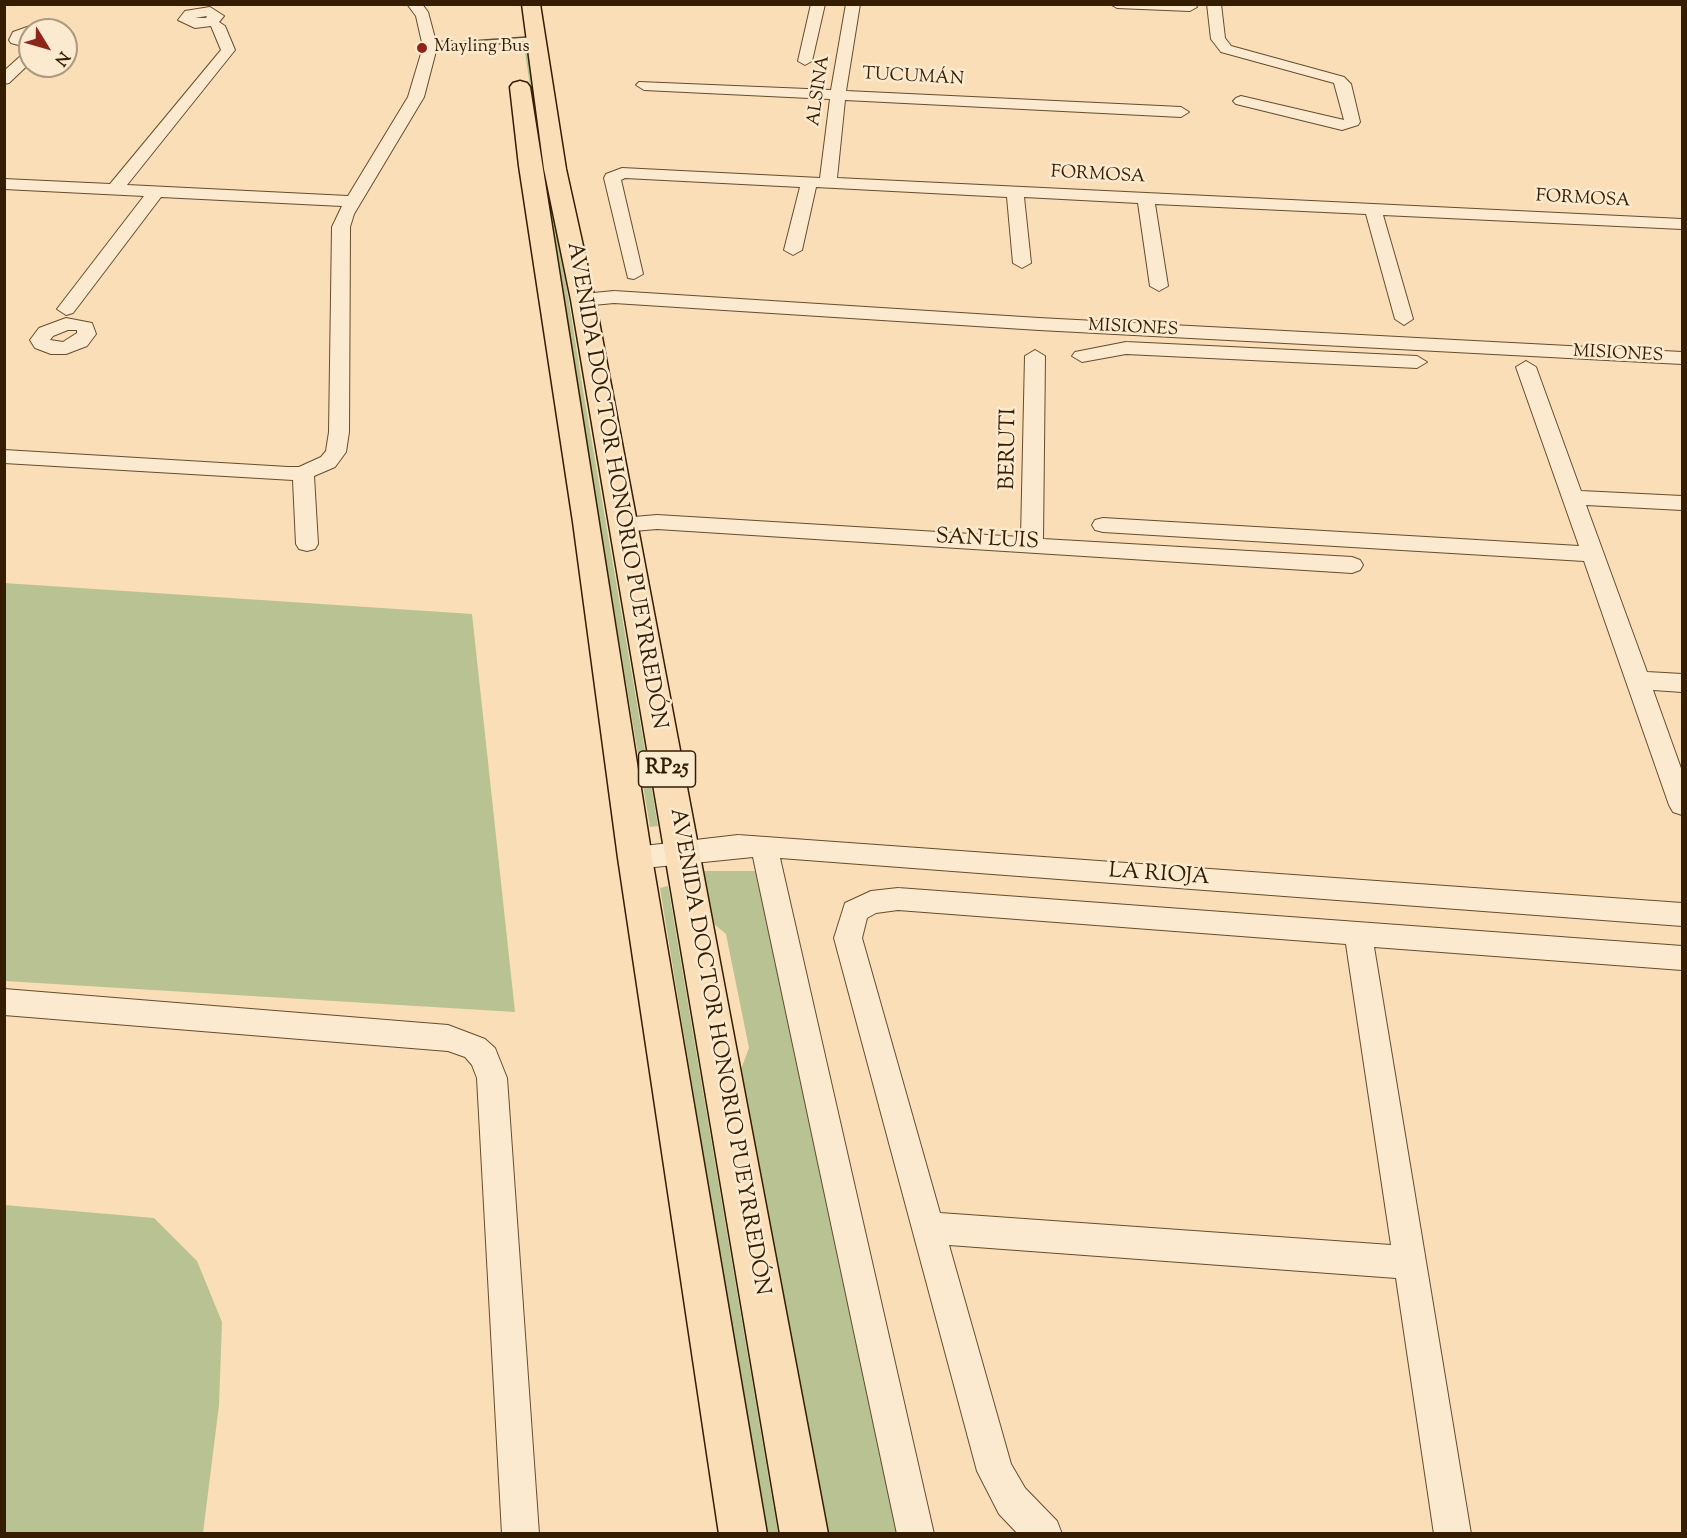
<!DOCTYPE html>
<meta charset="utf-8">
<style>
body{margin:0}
#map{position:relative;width:1687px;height:1538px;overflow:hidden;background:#f9deb7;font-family:"Sorts Mill Goudy",serif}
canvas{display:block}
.frame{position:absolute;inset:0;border:6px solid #341d00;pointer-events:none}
.north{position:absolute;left:18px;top:18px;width:60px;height:60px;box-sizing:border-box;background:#fbead0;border:2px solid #ab987d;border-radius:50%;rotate:127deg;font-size:16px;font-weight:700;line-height:24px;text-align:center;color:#341d00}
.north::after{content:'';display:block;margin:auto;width:21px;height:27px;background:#8f2418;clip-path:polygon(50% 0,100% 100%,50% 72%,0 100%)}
</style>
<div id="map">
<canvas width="1687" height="1538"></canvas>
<div class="frame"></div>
<div class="north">N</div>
</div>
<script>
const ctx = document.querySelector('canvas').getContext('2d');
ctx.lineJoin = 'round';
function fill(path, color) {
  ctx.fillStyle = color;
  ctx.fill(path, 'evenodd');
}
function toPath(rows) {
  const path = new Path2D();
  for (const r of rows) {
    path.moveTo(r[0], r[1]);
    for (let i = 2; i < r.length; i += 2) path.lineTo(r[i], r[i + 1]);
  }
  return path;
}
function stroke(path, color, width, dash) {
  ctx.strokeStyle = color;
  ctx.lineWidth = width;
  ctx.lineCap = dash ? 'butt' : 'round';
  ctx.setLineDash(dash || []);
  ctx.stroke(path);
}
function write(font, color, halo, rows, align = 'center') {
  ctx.font = font + ' "Sorts Mill Goudy",serif';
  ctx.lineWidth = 5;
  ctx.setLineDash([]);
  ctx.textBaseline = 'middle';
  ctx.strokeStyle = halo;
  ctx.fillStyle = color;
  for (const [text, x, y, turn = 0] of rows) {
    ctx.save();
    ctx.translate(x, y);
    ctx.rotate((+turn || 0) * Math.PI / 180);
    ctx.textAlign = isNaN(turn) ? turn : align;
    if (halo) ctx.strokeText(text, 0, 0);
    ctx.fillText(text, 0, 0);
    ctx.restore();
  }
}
fill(toPath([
 [524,46,528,46,583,390,658,826,650,827,563,304],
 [4,583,472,614,515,1012,5,981],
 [701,871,755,871,782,963,902,1533,825,1533,740,1072,749,1048,726,934,709,920],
 [668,886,778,1533,765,1533,660,888],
 [4,1205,154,1218,197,1261,222,1322,219,1405,203,1533,5,1533]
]), '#b8c293');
const service = toPath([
 [536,37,539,39,538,40,452,47,449,45,452,43,536,37]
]);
const minor = toPath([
 [407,4,422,4,428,12,436,42,452,41,459,45,457,48,436,51,424,97,354,214,350,227,349,432,346,452,335,467,314,476,318,544,315,549,307,551,299,549,296,544,293,480,4,463,4,450,288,467,299,467,321,457,326,451,329,432,332,227,342,206,161,197,73,313,66,315,57,309,144,196,4,189,4,179,110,184,221,50,211,26,195,28,178,20,185,11,210,7,224,16,219,22,225,26,235,50,127,185,348,196,408,97,423,47,416,16,407,4],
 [207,16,206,18,194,18,195,18,207,16],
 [811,4,825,4,812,61,805,65,798,61,811,4],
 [846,4,860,4,846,91,1181,107,1189,112,1181,117,845,100,837,178,1682,219,1682,229,1383,215,1413,319,1404,325,1395,319,1366,214,1155,204,1168,286,1159,291,1150,286,1138,203,1024,197,1031,263,1022,268,1013,263,1007,197,816,187,802,250,793,255,784,250,800,187,625,178,621,180,643,274,634,279,628,278,604,178,606,174,622,168,820,178,830,99,644,90,636,85,639,82,831,90,846,4],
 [1110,4,1195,4,1197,7,1190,11,1117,8,1110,4],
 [1207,4,1221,4,1225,38,1231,46,1344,77,1351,84,1360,122,1358,125,1342,130,1236,104,1233,101,1236,98,1241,96,1344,120,1334,83,1221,52,1211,39,1207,4],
 [30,26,37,30,30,30,30,35,24,38,30,39,30,48,11,43,9,40,13,32,30,26],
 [30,51,30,63,9,83,4,84,4,71,25,52,30,51],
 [614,291,1039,318,1682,352,1682,364,1039,330,614,303,583,306,574,300,583,294,614,291],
 [66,318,92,323,96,334,87,346,66,354,51,354,35,348,30,340,39,328,66,318],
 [68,330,77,330,77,333,63,342,50,340,53,336,68,330],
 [1126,342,1417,356,1427,362,1417,368,1126,354,1082,362,1072,356,1075,352,1126,342],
 [1035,350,1045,356,1043,539,1352,557,1360,560,1363,565,1360,570,1352,573,657,529,622,532,614,530,611,525,614,520,622,518,657,515,1021,537,1025,356,1035,350],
 [1526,361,1536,367,1581,491,1682,496,1682,510,1586,505,1647,672,1682,674,1682,692,1653,690,1682,771,1682,815,1673,812,1669,805,1584,561,1103,532,1095,530,1092,525,1095,520,1103,518,1579,546,1516,367,1526,361],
 [738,835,1682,903,1682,926,780,858,934,1534,897,1534,753,857,635,869,626,866,622,858,626,850,635,847,738,835],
 [898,888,1682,946,1682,970,1374,947,1471,1534,1434,1534,1396,1278,949,1245,1011,1464,1025,1488,1057,1521,1062,1534,1018,1534,999,1514,977,1471,834,938,845,903,871,891,898,888],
 [898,910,1346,944,1391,1245,940,1213,862,938,867,918,876,913,898,910],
 [4,989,448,1025,485,1039,495,1048,507,1078,539,1534,502,1534,477,1078,472,1065,465,1057,448,1051,4,1015,4,989]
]);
const primary = toPath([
 [522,4,540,4,566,169,595,300,828,1534,780,1534,571,300,544,169,522,4],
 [520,81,527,83,530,87,652,858,767,1534,719,1534,618,858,573,522,519,166,510,87,513,83,520,81]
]);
stroke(service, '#654d2e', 3);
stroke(minor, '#654d2e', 2);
stroke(primary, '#341d00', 3);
fill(service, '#fbead0');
fill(minor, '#fbead0');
fill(primary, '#f9deb7');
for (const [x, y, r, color] of [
 [422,48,6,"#8f2418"]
]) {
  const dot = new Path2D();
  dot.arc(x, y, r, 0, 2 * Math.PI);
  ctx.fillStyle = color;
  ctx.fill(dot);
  stroke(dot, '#fbead0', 2);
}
write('18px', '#341d00', '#fbead0', [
 ["Mayling Bus",434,48]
], 'left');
write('18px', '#341d00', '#fbead0', [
 ["TUCUMÁN",913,78,3],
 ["ALSINA",820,91,-82],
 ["FORMOSA",1098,176,3],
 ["FORMOSA",1583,200,3],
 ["MISIONES",1133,329,3],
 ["MISIONES",1618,355,3]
]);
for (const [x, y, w] of [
 [667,769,57]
]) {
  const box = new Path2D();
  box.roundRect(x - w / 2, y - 18, w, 36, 4.5);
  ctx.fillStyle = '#fbead0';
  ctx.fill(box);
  stroke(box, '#341d00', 1.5);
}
write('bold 21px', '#341d00', null, [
 ["RP25",667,769]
]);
write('22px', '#341d00', '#fbead0', [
 ["BERUTI",1010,449,-89],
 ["AVENIDA DOCTOR HONORIO PUEYRREDÓN",615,486,80],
 ["SAN LUIS",987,541,3],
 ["LA RIOJA",1159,876,4],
 ["AVENIDA DOCTOR HONORIO PUEYRREDÓN",718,1052,80]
]);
</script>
